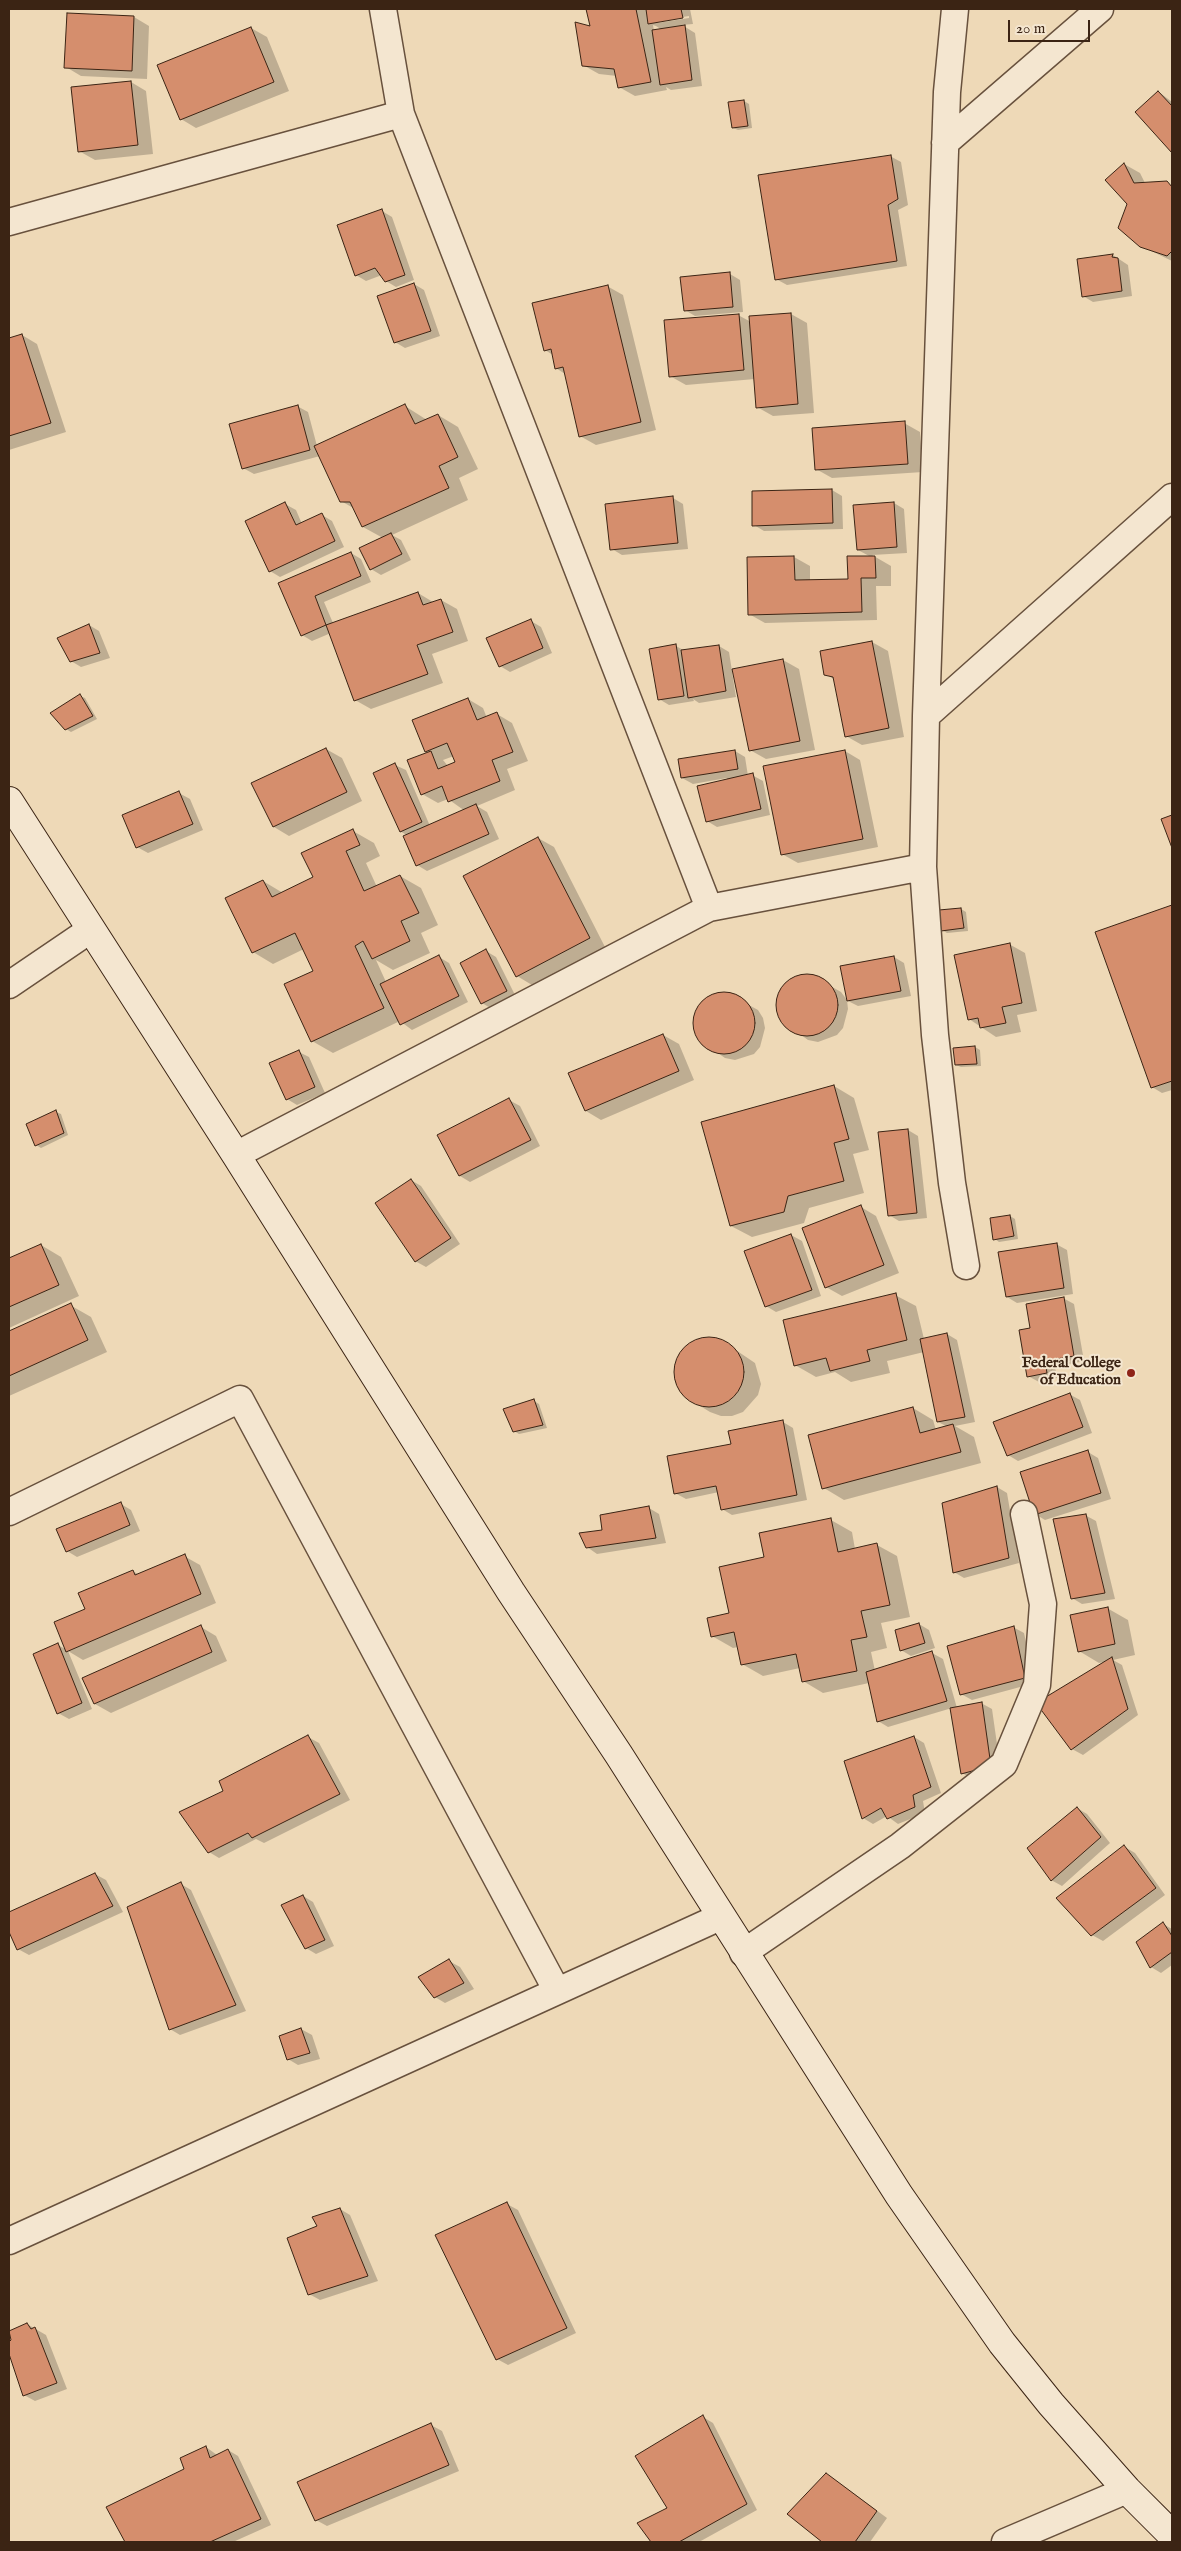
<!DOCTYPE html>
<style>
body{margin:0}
#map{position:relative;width:1181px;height:2551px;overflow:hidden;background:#eed9b7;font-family:"IM FELL English",serif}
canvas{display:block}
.frame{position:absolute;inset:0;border:10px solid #3b2414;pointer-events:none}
.scale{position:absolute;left:1008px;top:20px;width:82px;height:22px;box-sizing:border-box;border:2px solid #3b2414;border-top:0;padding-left:6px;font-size:15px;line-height:18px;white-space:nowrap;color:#3b2414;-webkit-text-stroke:4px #f4e6d0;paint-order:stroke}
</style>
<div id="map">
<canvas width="1181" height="2551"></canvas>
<div class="frame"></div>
<div class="scale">20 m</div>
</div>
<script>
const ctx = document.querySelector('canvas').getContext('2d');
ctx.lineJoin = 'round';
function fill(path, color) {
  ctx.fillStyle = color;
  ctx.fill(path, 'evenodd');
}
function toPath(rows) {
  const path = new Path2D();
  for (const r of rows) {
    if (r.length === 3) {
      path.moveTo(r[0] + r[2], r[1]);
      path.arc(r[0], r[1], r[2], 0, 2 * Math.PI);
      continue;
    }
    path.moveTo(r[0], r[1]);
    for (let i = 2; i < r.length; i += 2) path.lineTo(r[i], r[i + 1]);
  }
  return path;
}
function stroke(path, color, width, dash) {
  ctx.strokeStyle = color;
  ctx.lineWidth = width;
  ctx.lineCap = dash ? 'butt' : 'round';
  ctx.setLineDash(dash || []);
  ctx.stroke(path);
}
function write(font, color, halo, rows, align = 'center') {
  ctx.font = font + ' "IM FELL English",serif';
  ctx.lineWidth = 4;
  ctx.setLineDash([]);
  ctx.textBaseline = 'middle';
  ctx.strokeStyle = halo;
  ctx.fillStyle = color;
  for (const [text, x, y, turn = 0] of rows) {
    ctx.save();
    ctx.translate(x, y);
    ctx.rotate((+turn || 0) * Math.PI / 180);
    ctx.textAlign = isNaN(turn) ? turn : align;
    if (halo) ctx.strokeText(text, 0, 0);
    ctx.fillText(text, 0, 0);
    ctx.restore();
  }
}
fill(toPath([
 [588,9,690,9,693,24,682,25,695,33,702,86,671,90,666,87,667,90,635,96,619,87,617,76,599,74,583,65,592,28],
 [689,16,689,18,657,23,657,21],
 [653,25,656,26,662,30,654,31],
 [134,17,149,26,147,79,81,76,66,67],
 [251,28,267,37,289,91,196,128,181,119],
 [131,82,146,91,153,154,95,160,79,151],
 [1159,92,1172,102,1172,151,1137,112],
 [744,101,749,104,752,128,738,130,733,128],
 [890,156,901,162,908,205,898,210,907,266,787,285,776,279],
 [1124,164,1140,173,1145,183,1167,182,1172,186,1172,261,1141,246],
 [382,211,392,217,414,280,396,287,386,281,382,275,366,281,356,275],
 [1113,255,1128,265,1132,296,1093,302,1083,296,1078,260],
 [730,274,740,280,743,312,695,316,685,310],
 [414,284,424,290,440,336,405,348,395,342],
 [607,286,623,295,656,430,596,445,580,436,565,374,556,368,553,355,545,350],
 [791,314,807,323,814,413,773,416,757,407,755,379,686,385,670,376,738,315,751,322],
 [22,335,37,344,66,432,9,450,9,339],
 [297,406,308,412,317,446,405,406,427,420,438,415,458,427,478,469,459,478,468,500,392,535,401,540,411,560,381,575,371,569,383,538,363,527,355,509,341,501,320,456,254,474,243,468],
 [904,423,920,432,923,472,832,478,816,469],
 [832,490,842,496,843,529,764,531,754,525],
 [673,498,683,504,688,549,622,555,612,549],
 [894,503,904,509,907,553,872,555,891,566,891,586,876,586,877,620,765,623,749,614,748,558,794,557,810,566,810,581,849,581,871,557,858,550],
 [285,504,296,510,302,524,322,515,332,521,344,547,280,577,270,571],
 [351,553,361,559,371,582,324,602,333,623,418,593,433,602,441,600,457,609,468,641,432,654,443,683,371,709,355,700,331,633,312,641,302,635,280,584],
 [531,621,541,627,552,653,510,672,500,666],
 [89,625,99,631,110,658,81,667,71,661],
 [872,642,888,651,904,737,862,745,846,736,835,680,826,674],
 [676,646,685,651,719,646,729,652,732,671,783,660,799,669,815,750,766,759,750,750,734,671,732,672,736,697,699,703,693,699,694,701,669,705,659,699],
 [80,696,85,698,97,719,71,732,66,729],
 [468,699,483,708,487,718,497,714,512,723,528,761,507,769,515,790,477,806,487,812,499,839,427,871,417,865,408,836,400,831,395,765,406,770,430,826,465,811,448,799,438,803,422,794,429,753,426,751],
 [454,756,457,762,448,766,443,760],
 [326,749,342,758,362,801,289,836,274,827],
 [735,751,745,757,748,776,752,775,763,781,770,815,717,827,707,821,727,778,693,784,682,778],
 [845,751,860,760,878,847,798,863,782,854],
 [179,793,190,799,203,830,148,853,137,847],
 [353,831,374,843,380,856,366,863,377,887,400,876,421,888,438,925,421,933,430,953,393,970,376,960,386,982,439,957,449,963,468,1002,412,1030,400,1021,333,1053,312,1041,315,971,304,949,273,964,253,952,263,881,283,893,314,878],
 [538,838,554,847,605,947,532,985,517,976],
 [1172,907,1172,1090,1162,1093,1152,1087,1097,932],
 [961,909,966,912,968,931,947,933,942,930],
 [1009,944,1025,953,1037,1011,1017,1015,1021,1032,996,1037,969,1019],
 [486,951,496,957,516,997,492,1009,482,1003],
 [894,957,904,963,911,996,858,1006,848,1001],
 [813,976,841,992,847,1000,848,1009,843,1028,837,1035,818,1042,808,1040,782,1021,777,1002,780,993,793,979],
 [720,994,730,994,747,1004,758,1010,763,1018,765,1028,760,1047,754,1054,735,1060,725,1058,699,1040,694,1021,696,1011,702,1003],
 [663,1035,679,1044,694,1080,601,1120,586,1111],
 [975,1047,980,1050,981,1066,961,1067,956,1065,955,1049],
 [299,1052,309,1057,325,1093,297,1105,287,1099],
 [834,1086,854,1098,869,1150,853,1154,864,1193,809,1208,804,1223,752,1237,731,1226],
 [509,1100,520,1106,540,1146,470,1182,460,1176],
 [56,1112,61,1114,68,1135,41,1148,36,1145],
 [908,1130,918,1136,927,1218,899,1221,889,1215],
 [411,1180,421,1186,460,1244,426,1267,415,1261],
 [861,1207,876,1216,899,1273,842,1296,826,1287],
 [1010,1216,1015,1219,1018,1239,999,1242,995,1239],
 [791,1235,802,1241,821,1296,776,1312,766,1306],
 [1056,1244,1067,1250,1073,1294,1017,1303,1007,1297],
 [41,1245,61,1257,79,1296,9,1328,9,1259],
 [895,1295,916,1306,924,1339,947,1334,957,1340,975,1422,955,1426,974,1437,981,1463,844,1500,824,1488,913,1408,933,1420,936,1430,948,1427,938,1422,924,1352,887,1361,890,1373,851,1382,835,1372,816,1377,795,1365],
 [1063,1298,1074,1304,1084,1361,1055,1367,1057,1378,1039,1382,1028,1376,1032,1329],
 [70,1305,91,1317,107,1352,9,1396,9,1332],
 [709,1338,721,1340,755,1363,761,1384,758,1395,743,1412,732,1416,721,1416,710,1412,684,1396,678,1386,676,1364,688,1345],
 [1069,1394,1080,1400,1092,1433,1018,1461,1008,1455],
 [534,1401,539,1404,547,1428,519,1434,514,1431],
 [783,1422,793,1428,807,1500,732,1515,722,1509,719,1492,686,1499,675,1493,732,1445],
 [1088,1452,1098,1458,1111,1499,1045,1520,1035,1514],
 [997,1487,1007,1493,1019,1563,964,1578,954,1572],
 [121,1504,131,1510,140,1531,77,1557,67,1551],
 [649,1508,659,1514,666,1543,597,1554,587,1547,603,1531],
 [1085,1515,1096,1521,1115,1599,1082,1604,1072,1598],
 [831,1520,852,1532,855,1549,877,1545,897,1556,910,1617,881,1623,887,1648,871,1652,875,1671,932,1653,943,1659,957,1708,981,1703,992,1709,1001,1772,973,1779,962,1773,952,1708,888,1727,878,1721,869,1683,823,1693,803,1681,800,1668,763,1676,742,1664,738,1647,733,1648,712,1636,730,1614,765,1558],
 [184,1556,200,1565,216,1603,83,1660,68,1651,92,1709,69,1719,58,1713,58,1645,67,1650,87,1610,133,1571,139,1575],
 [1107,1608,1128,1620,1135,1655,1113,1660,1122,1665,1138,1715,1083,1755,1072,1749,1038,1704,1108,1661,1099,1663,1079,1651],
 [919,1624,929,1630,935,1648,911,1656,901,1650],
 [201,1627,216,1636,227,1661,111,1713,95,1704,84,1679],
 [1013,1627,1024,1633,1035,1683,972,1700,961,1694],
 [308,1737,319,1743,350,1800,264,1843,256,1839,219,1858,209,1852,224,1792],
 [914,1737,924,1743,941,1793,923,1801,925,1813,898,1824,887,1816,873,1824,863,1818],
 [1077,1808,1087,1814,1110,1843,1062,1886,1051,1880],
 [1125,1847,1135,1853,1165,1895,1103,1941,1092,1935],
 [95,1874,106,1880,123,1912,29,1955,18,1949,9,1929,9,1913],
 [181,1884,191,1890,246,2011,180,2035,170,2029],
 [303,1896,313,1902,334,1946,316,1954,306,1948],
 [1163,1924,1172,1929,1172,1965,1161,1973,1151,1967,1137,1942],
 [449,1961,460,1967,474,1989,445,2003,435,1997],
 [301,2029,312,2035,320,2059,298,2065,288,2059],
 [507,2204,518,2210,576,2333,508,2365,497,2359],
 [340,2209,350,2215,378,2281,320,2300,309,2294,318,2227],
 [27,2324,46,2335,67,2389,35,2401,24,2395,9,2350,9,2343,13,2341,9,2332],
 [703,2417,713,2423,757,2510,699,2542,652,2542,639,2524,669,2508],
 [431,2425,442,2431,459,2471,327,2526,316,2520],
 [206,2447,217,2455,228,2450,238,2456,271,2525,233,2542,126,2542,108,2507,185,2470],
 [827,2474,887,2518,870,2542,824,2542,789,2514]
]), '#0003');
const building = toPath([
 [586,9,636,9,651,82,618,88,614,69,582,66,575,22,590,26,586,9],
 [646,9,681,9,683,18,648,24,646,9],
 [67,13,134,16,132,71,64,68,67,13],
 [685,25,692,80,660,85,652,30,685,25],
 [251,27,274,82,180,120,157,65,251,27],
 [131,81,138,145,78,152,71,87,131,81],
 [1158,91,1172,106,1172,153,1135,112,1158,91],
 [744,100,748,126,732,128,728,102,744,100],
 [891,155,898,199,888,205,897,261,775,280,758,175,891,155],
 [1124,163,1134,183,1167,181,1172,187,1172,251,1167,256,1140,247,1118,228,1127,204,1105,180,1124,163],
 [382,209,405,275,385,282,375,268,355,276,337,225,382,209],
 [1113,254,1112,257,1118,258,1122,291,1082,297,1077,259,1113,254],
 [730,272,733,307,684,311,680,277,730,272],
 [414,283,431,331,394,343,377,296,414,283],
 [608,285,641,422,579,437,563,367,555,369,551,349,544,351,532,303,608,285],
 [791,313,798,404,756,408,749,316,791,313],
 [739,314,744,370,669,377,664,320,739,314],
 [22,334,51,423,9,436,9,338,22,334],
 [405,404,415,424,438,414,458,457,439,466,449,488,362,527,350,502,340,502,314,446,405,404],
 [298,405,310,450,242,469,229,424,298,405],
 [905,421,908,464,815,470,812,428,905,421],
 [832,489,833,523,752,526,752,491,832,489],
 [673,496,678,543,610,550,605,504,673,496],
 [285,502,296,525,322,513,335,541,269,572,245,521,285,502],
 [894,502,897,547,857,550,853,505,894,502],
 [391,533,402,554,370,570,359,548,391,533],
 [351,552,361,576,315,596,326,625,301,636,278,583,351,552],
 [794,556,795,580,848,579,847,556,875,556,876,578,861,578,862,612,748,615,747,557,794,556],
 [418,592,423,605,441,599,453,632,417,645,428,674,354,701,326,625,418,592],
 [531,619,543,648,499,667,486,638,531,619],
 [89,624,100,653,70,662,57,638,89,624],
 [872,641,889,728,845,737,833,677,824,675,820,651,872,641],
 [676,644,684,696,658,700,649,649,676,644],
 [719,645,726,691,688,698,681,650,719,645],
 [783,659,800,741,749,751,732,669,783,659],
 [80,694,93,716,65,730,50,713,80,694],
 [468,698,477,720,497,712,513,752,492,760,500,781,448,802,442,786,421,795,407,760,431,751,438,769,455,762,447,743,425,752,412,720,468,698],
 [326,748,347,792,273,827,251,783,326,748],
 [735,750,738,769,681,778,678,759,735,750],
 [845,750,863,839,781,855,763,766,845,750],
 [395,763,422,822,400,832,373,773,395,763],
 [753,773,761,809,706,822,697,786,753,773],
 [179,791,193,824,136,848,122,815,179,791],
 [476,804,489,834,416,866,403,836,476,804],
 [1172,815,1172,848,1161,819,1172,815],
 [353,829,360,845,346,851,364,891,400,875,419,913,401,921,410,941,372,959,363,941,355,946,384,1008,311,1042,284,984,313,971,295,933,252,953,225,898,263,880,272,897,313,877,301,853,353,829],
 [538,837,590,938,516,977,463,876,538,837],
 [1172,905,1172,1081,1151,1088,1095,932,1172,905],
 [961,908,964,928,941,931,939,910,961,908],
 [1010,943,1022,1003,1002,1007,1006,1023,980,1028,978,1018,968,1020,954,955,1010,943],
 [486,949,507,991,481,1004,460,963,486,949],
 [439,955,459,996,400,1025,380,984,439,955],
 [894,956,901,991,847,1001,840,966,894,956],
 [807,1005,31],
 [724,1023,31],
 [663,1034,679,1071,585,1111,568,1073,663,1034],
 [975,1046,977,1064,955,1065,953,1048,975,1046],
 [299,1050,315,1087,286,1100,269,1063,299,1050],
 [834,1085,849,1139,834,1143,844,1181,788,1196,784,1212,730,1226,701,1122,834,1085],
 [509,1098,531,1140,459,1176,437,1135,509,1098],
 [56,1110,64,1133,35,1146,26,1124,56,1110],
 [908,1129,917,1213,888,1216,878,1132,908,1129],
 [411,1179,451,1238,415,1262,375,1203,411,1179],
 [861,1205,884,1265,825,1288,802,1228,861,1205],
 [1010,1215,1014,1236,993,1240,990,1218,1010,1215],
 [791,1234,812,1290,765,1307,744,1251,791,1234],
 [1057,1243,1064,1288,1006,1297,998,1252,1057,1243],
 [41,1244,59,1285,9,1307,9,1258,41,1244],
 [896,1293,907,1340,867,1350,870,1361,830,1371,826,1358,794,1366,783,1320,896,1293],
 [1064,1297,1074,1356,1045,1361,1047,1373,1027,1377,1019,1330,1030,1328,1026,1304,1064,1297],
 [71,1303,88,1340,9,1376,9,1331,71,1303],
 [947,1333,965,1417,937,1422,920,1339,947,1333],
 [709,1372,35],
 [1070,1393,1083,1427,1007,1456,993,1422,1070,1393],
 [534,1399,543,1425,513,1432,503,1409,534,1399],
 [913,1407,920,1433,953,1424,961,1452,822,1489,808,1435,913,1407],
 [783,1420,797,1495,721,1510,716,1486,674,1494,667,1456,731,1444,728,1431,783,1420],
 [1088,1450,1101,1493,1034,1515,1020,1472,1088,1450],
 [997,1486,1009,1558,953,1573,942,1503,997,1486],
 [121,1502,130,1525,66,1552,56,1529,121,1502],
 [649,1506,656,1538,586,1548,579,1533,602,1530,600,1515,649,1506],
 [1086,1514,1105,1593,1071,1599,1053,1519,1086,1514],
 [831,1518,838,1552,877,1543,890,1605,861,1611,867,1637,851,1640,857,1671,802,1682,796,1654,741,1665,734,1632,711,1637,707,1618,729,1613,719,1567,764,1557,759,1533,831,1518],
 [185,1554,201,1594,66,1652,54,1622,85,1609,78,1593,133,1570,135,1575,185,1554],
 [1108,1607,1115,1644,1078,1652,1070,1615,1108,1607],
 [919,1623,925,1643,900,1651,895,1630,919,1623],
 [201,1625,212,1652,94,1704,82,1678,201,1625],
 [1014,1626,1025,1678,960,1695,947,1646,1014,1626],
 [58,1643,82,1703,57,1714,33,1654,58,1643],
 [932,1651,947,1701,877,1722,866,1672,932,1651],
 [1112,1657,1128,1709,1071,1750,1036,1703,1112,1657],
 [982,1702,991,1766,961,1774,950,1708,982,1702],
 [308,1735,340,1794,252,1838,248,1833,208,1853,179,1812,223,1791,219,1781,308,1735],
 [914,1736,931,1787,913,1795,915,1807,887,1819,881,1808,862,1819,844,1761,914,1736],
 [1077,1807,1101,1837,1051,1881,1027,1848,1077,1807],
 [1124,1845,1156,1888,1091,1936,1056,1898,1124,1845],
 [95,1873,113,1906,17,1950,9,1932,9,1912,95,1873],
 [181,1882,236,2005,169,2030,127,1907,181,1882],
 [303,1895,325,1940,305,1949,281,1905,303,1895],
 [1163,1922,1172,1936,1172,1952,1150,1968,1136,1942,1163,1922],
 [449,1959,464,1983,434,1998,418,1977,449,1959],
 [301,2028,310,2053,287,2060,279,2036,301,2028],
 [507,2202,567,2328,496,2360,435,2235,507,2202],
 [340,2208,368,2276,308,2295,287,2238,317,2226,312,2217,340,2208],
 [27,2323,31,2329,35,2327,57,2383,23,2396,9,2354,9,2342,11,2340,9,2331,27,2323],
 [703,2415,747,2504,679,2542,651,2542,637,2523,667,2508,635,2456,703,2415],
 [431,2423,449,2465,315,2521,297,2482,431,2423],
 [206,2446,210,2458,228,2449,261,2519,210,2542,125,2542,106,2507,184,2469,180,2458,206,2446],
 [826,2473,877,2511,855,2542,822,2542,787,2514,826,2473]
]);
fill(building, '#d58e6d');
stroke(building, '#3b2414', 1);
const street = toPath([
 [383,9,401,114,709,908],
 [945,143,1100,9],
 [9,222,401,114],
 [926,716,1172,497],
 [923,867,935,1035,952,1183,966,1266],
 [9,985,90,930],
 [236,1155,709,908,923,867,926,716,947,92,955,9],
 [9,1512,240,1399,557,1991],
 [743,1953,900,1846,1004,1764,1037,1685,1043,1604,1024,1514],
 [9,2241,720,1917],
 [1005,2542,1127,2490]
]);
const secondary = toPath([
 [9,801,236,1155,511,1592,619,1755,899,2195,1002,2343,1051,2404,1127,2490,1172,2535]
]);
stroke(street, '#68513d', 29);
stroke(secondary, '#3b2414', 30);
stroke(street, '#f4e6d0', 26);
stroke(secondary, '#f4e6d0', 28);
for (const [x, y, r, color] of [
 [1131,1373,5,"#8f2418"]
]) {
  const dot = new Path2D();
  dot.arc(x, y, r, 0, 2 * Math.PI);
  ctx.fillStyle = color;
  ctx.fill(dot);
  stroke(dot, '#f4e6d0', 2);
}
write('bold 15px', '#3b2414', '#f4e6d0', [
 ["Federal College",1121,1364],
 ["of Education",1121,1381]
], 'right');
</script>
